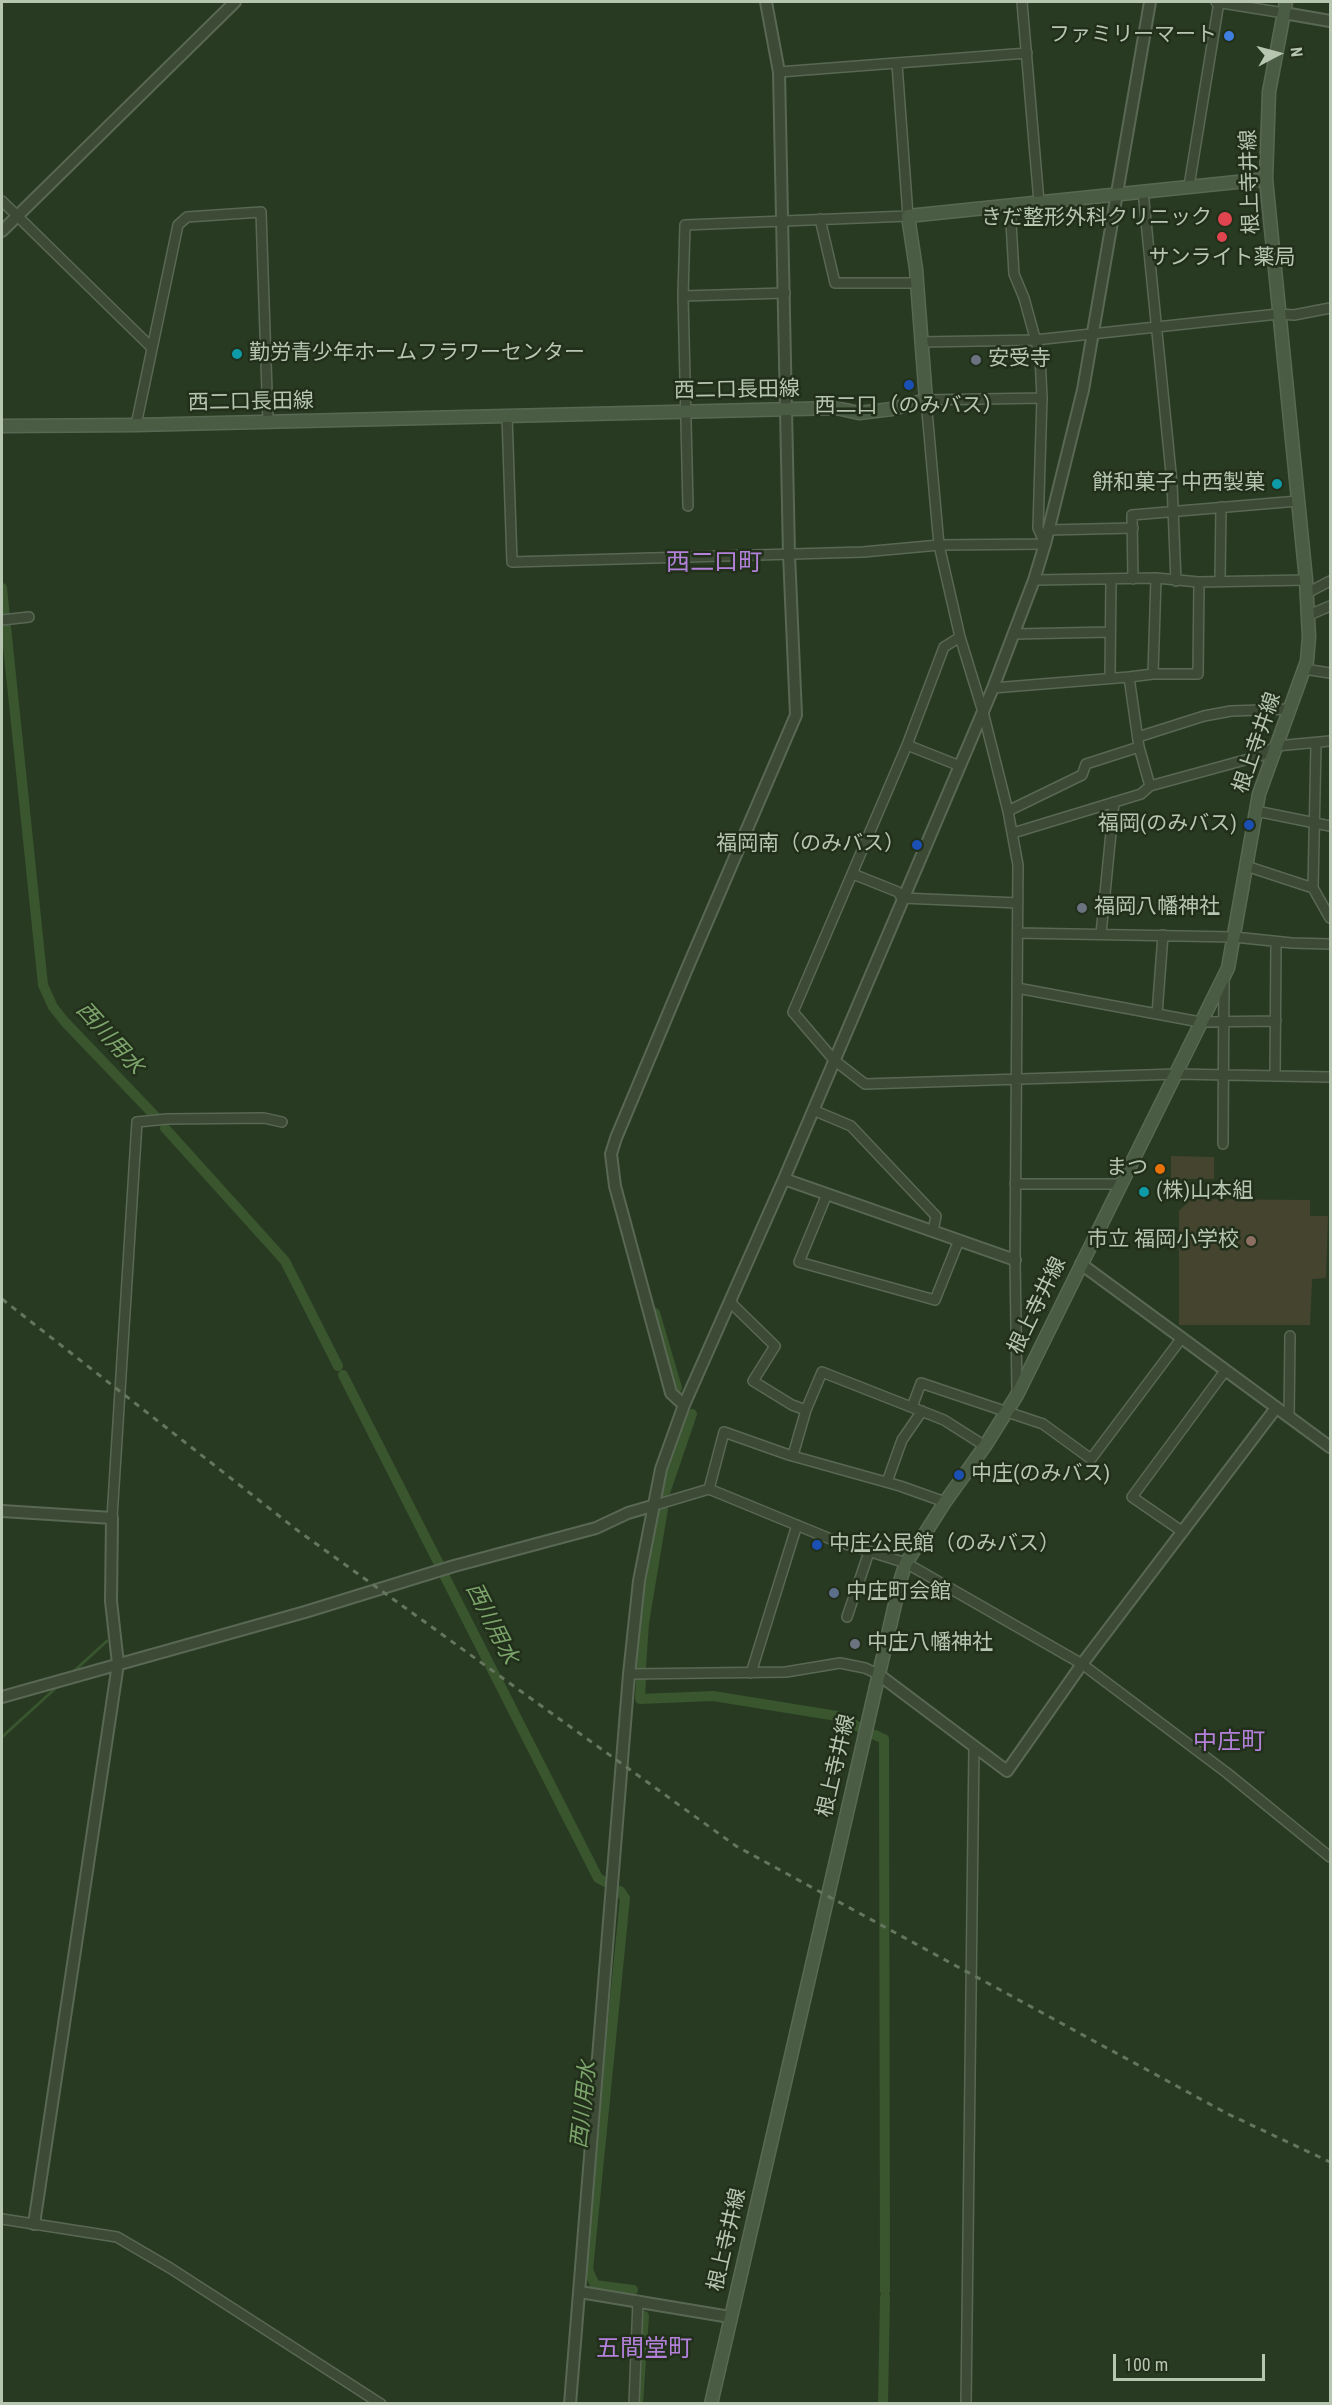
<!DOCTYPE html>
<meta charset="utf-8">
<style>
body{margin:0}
#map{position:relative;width:1332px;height:2405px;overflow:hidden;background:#293a22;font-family:"Roboto Condensed",sans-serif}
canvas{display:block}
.frame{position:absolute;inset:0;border:3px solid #b6c6b1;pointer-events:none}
.north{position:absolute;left:1248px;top:24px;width:60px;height:60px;-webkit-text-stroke:4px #212f1b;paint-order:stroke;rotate:84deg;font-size:16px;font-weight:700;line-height:24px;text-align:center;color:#b6c6b1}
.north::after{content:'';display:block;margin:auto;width:21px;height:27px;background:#b6c6b1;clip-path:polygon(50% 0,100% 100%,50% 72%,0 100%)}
.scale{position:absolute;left:1113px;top:2354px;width:152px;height:27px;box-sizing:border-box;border:3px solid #b6c6b1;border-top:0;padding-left:8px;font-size:18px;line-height:21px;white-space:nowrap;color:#b6c6b1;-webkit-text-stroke:4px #212f1b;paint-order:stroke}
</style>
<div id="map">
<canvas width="1332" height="2405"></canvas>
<div class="frame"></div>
<div class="north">N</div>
<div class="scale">100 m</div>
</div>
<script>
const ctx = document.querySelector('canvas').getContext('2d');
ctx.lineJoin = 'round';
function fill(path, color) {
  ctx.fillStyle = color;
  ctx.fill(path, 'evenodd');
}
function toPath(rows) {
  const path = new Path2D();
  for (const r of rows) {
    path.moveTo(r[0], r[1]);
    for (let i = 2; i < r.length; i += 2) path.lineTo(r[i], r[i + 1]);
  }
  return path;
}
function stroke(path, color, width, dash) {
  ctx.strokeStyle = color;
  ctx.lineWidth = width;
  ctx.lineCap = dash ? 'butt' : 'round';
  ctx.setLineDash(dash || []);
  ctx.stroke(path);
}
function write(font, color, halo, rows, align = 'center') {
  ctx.font = font + ' "Roboto Condensed","Noto Sans JP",sans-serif';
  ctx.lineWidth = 5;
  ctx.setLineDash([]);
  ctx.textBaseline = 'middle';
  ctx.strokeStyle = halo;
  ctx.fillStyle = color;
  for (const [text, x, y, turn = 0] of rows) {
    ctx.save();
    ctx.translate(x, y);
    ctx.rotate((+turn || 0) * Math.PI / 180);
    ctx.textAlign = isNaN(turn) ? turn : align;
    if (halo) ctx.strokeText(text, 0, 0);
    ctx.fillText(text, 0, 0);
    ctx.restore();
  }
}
fill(toPath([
 [1171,1156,1214,1157,1214,1179,1171,1179],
 [1191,1199,1310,1200,1310,1216,1328,1216,1326,1278,1312,1279,1310,1325,1179,1325,1179,1211]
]), '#45452f');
stroke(toPath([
 [73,1672,107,1641],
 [2,1737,58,1686]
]), '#39562e', 3);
stroke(toPath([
 [2,588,43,985,53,1007,65,1022,155,1116],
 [165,1128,285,1261,338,1366],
 [655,1313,677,1388],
 [343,1375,440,1566],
 [665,1493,692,1414],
 [443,1573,598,1878,605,1882],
 [641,1667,644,1623,663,1509],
 [641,1679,640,1699,713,1696,837,1716,859,1727],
 [875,1735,884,1739,884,1746,885,2291],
 [620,1891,625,1898,588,2270,595,2285,633,2290],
 [638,2404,644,2316],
 [883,2404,885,2297]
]), '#39562e', 10);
const minor = toPath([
 [1022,2,1039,202],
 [1216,2,1284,13],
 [779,72,1027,53],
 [1189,186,1219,2],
 [1143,191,1172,483,1176,581],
 [2,201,152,348],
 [820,219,835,283,917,283],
 [683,296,785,293],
 [921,342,1035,340,1278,314,1294,315,1330,308],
 [507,416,512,562,863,552,939,545,1045,544,1038,528,1042,398,1040,356,1024,298,1014,274,1010,205],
 [136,425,178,225,187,217,261,212,268,422],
 [688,506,683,296,685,225,908,216,897,64],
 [1049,530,1133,528],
 [1133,579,1132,515,1298,501],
 [1034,580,1156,578,1199,582,1306,580],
 [1220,581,1221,507],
 [1307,593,1330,581],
 [1309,615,1330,606],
 [2,620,29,617],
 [1015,634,1110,632],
 [960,637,944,647,907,745,793,1012,834,1060,865,1084,1177,1074,1330,1077],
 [1304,669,1330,673],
 [1153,674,1198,674,1199,582],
 [1110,677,1111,579],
 [993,688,1129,677],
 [1138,737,1204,716,1231,711,1290,709],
 [1316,744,1313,888,1330,918],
 [907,745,960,766],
 [1150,786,1139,747,1129,677,1153,674,1156,578],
 [1008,811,1082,775,1086,764,1139,747],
 [1256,811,1330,826],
 [1013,833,1141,794,1150,786,1263,755,1276,746,1330,741],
 [1246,866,1313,888],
 [853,874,898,892,902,898,1018,903],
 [1018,933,1234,937,1292,943,1330,944],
 [1101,934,1114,802],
 [1017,988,1200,1022,1276,1021],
 [1157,1014,1163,935],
 [1275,1076,1276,942],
 [813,1110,851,1126,936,1216,933,1231],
 [1223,1144,1224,977],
 [1015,1184,1121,1184],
 [827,1194,799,1262,935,1300,959,1240],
 [730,1302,775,1346,753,1381,792,1405,806,1410],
 [1017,1392,1015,1260,1018,865,1008,811,983,712,960,637,939,545,926,400,1042,398],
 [912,1407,921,1383,1043,1424,1091,1459,1181,1339],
 [1289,1417,1290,1336],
 [793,1455,806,1410,822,1372,944,1420,985,1446],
 [887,1482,902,1440,922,1411],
 [709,1489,724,1432,789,1455,900,1486,945,1502],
 [652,1506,709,1489,833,1540,906,1563,1082,1664,1227,1773,1330,1857],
 [112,1518,137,1122,167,1119,264,1118,282,1122],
 [1183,1532,1132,1497,1225,1371],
 [847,1617,869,1552],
 [751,1673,797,1525],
 [629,1674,786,1672,840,1663,865,1668,878,1674],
 [2,2219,117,2237,170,2268,381,2404],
 [634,2404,638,2301],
 [966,2404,974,1747]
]);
const tertiary = toPath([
 [1284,13,1330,21],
 [2,231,235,2],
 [784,1179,1015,1260],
 [1081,1264,1330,1447],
 [684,1405,671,1393,615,1186,611,1154,616,1138,686,971,796,715,789,554,779,72,766,2],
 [2,1511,112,1518,111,1601,118,1664,34,2224],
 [878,1674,1007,1771,1082,1664,1276,1408],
 [2,1697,305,1612,454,1566,596,1528,628,1513,652,1506],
 [580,2292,730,2317],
 [570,2404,629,1674,639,1581,661,1469,684,1405,784,1179,993,688,1034,580,1045,544,1083,390,1150,2]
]);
const secondary = toPath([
 [2,426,136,425,836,408,859,413,892,409,926,400,916,269,908,216,1266,179],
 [711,2404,901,1578,906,1563,945,1502,985,1446,1017,1395,1228,968,1259,794,1307,661,1309,637,1306,580,1266,179,1269,92,1286,2]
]);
stroke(minor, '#596854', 12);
stroke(tertiary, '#596854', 14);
stroke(secondary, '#596854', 15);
stroke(minor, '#3c4a36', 9);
stroke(tertiary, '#3c4a36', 10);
stroke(secondary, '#4a5d44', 12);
stroke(toPath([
 [2,1299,297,1530,736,1846,1228,2114,1330,2162]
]), '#64765d', 3, [6, 6]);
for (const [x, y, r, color] of [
 [1229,36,6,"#3f7fe0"],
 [1225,219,8,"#e0444e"],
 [1222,237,6,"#e0444e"],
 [237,354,6,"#0f9aa8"],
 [976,360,6,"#6b7280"],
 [909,385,6,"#1a4fb4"],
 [1277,484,6,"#0f9aa8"],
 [1249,825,6,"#1a4fb4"],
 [917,845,6,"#1a4fb4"],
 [1082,908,6,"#6b7280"],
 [1160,1169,6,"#e8710a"],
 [1144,1192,6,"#0f9aa8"],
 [1251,1241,6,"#8d6e63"],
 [959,1475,6,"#1a4fb4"],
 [817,1545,6,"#1a4fb4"],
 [834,1593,6,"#5c6f8a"],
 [855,1644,6,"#6b7280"]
]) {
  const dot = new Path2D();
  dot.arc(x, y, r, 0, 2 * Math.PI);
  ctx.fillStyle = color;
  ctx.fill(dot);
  stroke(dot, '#212f1b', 2);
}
write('21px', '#b6c6b1', '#212f1b', [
 ["ファミリーマート",1217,36,"right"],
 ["きだ整形外科クリニック",1212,219,"right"],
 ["サンライト薬局",1222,259,"center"],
 ["勤労青少年ホームフラワーセンター",249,354],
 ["安受寺",988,360],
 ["西二口（のみバス）",909,407,"center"],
 ["餅和菓子 中西製菓",1265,484,"right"],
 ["福岡(のみバス)",1237,825,"right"],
 ["福岡南（のみバス）",905,845,"right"],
 ["福岡八幡神社",1094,908],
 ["まつ",1148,1169,"right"],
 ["(株)山本組",1156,1192],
 ["市立 福岡小学校",1239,1241,"right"],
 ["中庄(のみバス)",971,1475],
 ["中庄公民館（のみバス）",829,1545],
 ["中庄町会館",846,1593],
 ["中庄八幡神社",867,1644]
], 'left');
write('21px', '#b6c6b1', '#212f1b', [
 ["根上寺井線",1251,182,-92],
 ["西二口長田線",737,391,-1],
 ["西二口長田線",251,403,-1],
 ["根上寺井線",1258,743,-71],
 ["根上寺井線",1038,1306,-64],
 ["根上寺井線",837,1766,-77],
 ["根上寺井線",728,2240,-77]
]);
write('italic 22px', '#7ca46b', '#212f1b', [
 ["西川用水",109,1039,48],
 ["西川用水",491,1624,63],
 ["西川用水",585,2105,-84]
]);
write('24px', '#b381da', '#212f1b', [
 ["西二口町",714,564],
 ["中庄町",1229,1743],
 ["五間堂町",644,2350]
]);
</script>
